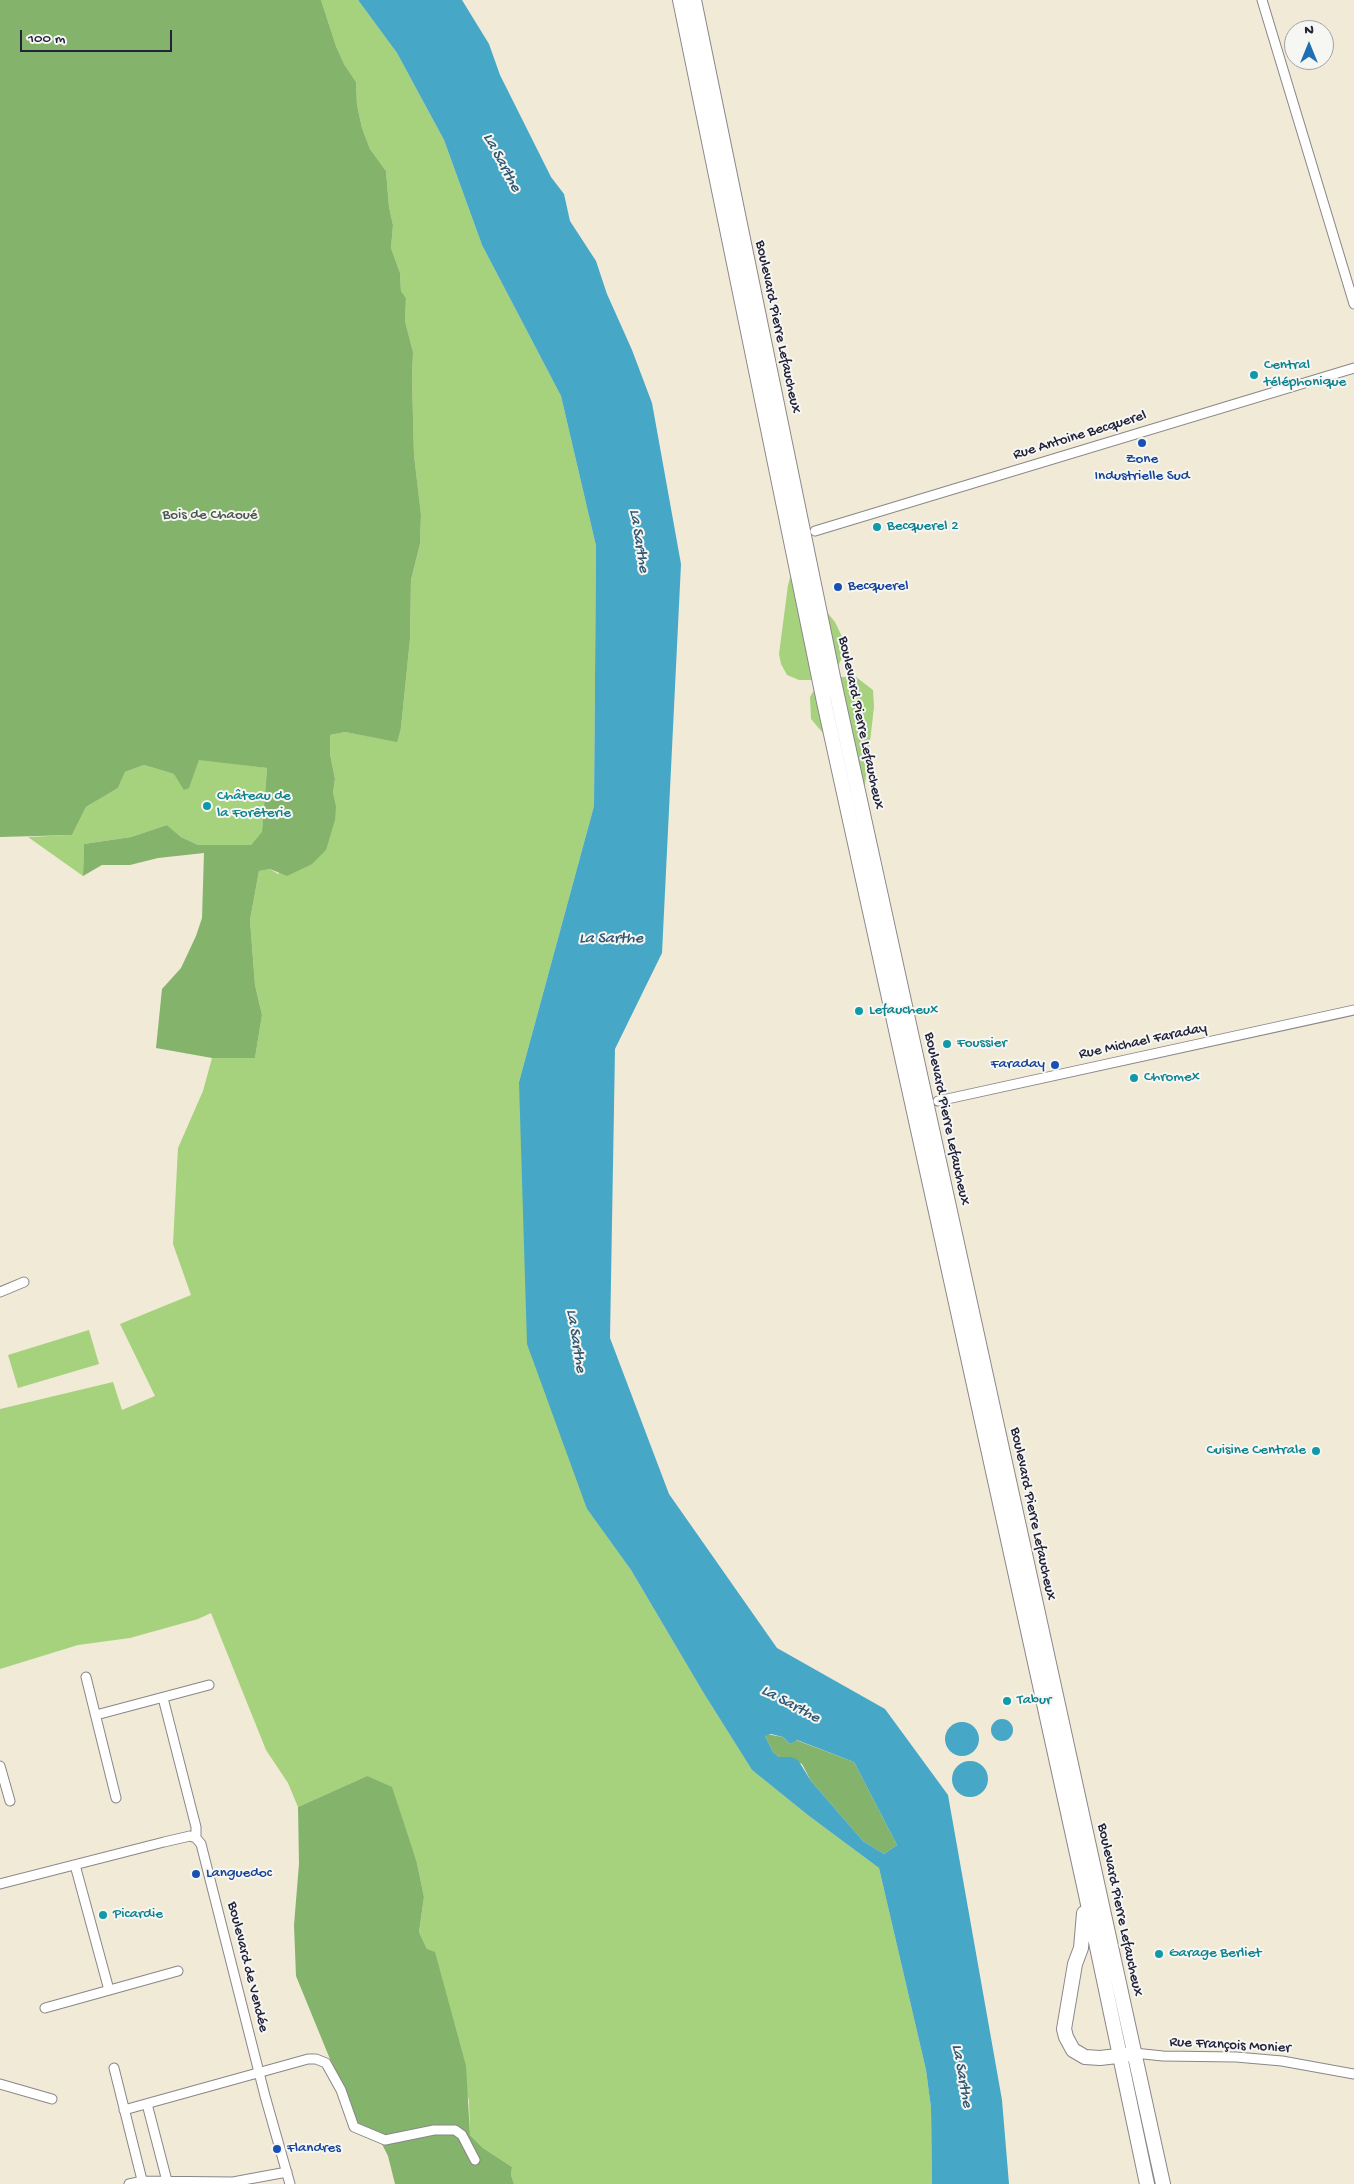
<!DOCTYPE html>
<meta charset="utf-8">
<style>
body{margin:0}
#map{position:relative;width:1354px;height:2184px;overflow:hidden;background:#f1ead7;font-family:"Gochi Hand",sans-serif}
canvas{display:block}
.north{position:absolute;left:1284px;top:20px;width:50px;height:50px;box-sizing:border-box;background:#f6f6f2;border:1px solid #a1a1a9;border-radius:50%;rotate:0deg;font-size:14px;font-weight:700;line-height:20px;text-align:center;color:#22223b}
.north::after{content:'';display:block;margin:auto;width:18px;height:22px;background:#1f6fb2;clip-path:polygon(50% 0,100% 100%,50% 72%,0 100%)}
.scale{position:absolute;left:20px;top:30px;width:152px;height:22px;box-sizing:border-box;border:2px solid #22223b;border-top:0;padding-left:6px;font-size:15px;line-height:18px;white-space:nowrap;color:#22223b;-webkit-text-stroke:4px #f6f6f2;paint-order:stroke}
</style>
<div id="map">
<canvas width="1354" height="2184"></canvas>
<div class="north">N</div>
<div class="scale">100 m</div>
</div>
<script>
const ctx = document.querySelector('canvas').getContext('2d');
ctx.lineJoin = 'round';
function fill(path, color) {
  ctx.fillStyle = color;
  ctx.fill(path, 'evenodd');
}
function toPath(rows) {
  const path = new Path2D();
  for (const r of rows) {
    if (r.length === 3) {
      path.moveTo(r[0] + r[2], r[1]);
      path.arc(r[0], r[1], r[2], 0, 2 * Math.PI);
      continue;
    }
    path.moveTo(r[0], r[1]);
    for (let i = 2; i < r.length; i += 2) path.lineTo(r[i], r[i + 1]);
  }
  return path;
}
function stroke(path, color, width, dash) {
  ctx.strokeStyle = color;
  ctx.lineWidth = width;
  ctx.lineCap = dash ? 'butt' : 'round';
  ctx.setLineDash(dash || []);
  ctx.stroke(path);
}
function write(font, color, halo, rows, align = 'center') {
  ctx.font = font + ' "Gochi Hand",sans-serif';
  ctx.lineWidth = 4;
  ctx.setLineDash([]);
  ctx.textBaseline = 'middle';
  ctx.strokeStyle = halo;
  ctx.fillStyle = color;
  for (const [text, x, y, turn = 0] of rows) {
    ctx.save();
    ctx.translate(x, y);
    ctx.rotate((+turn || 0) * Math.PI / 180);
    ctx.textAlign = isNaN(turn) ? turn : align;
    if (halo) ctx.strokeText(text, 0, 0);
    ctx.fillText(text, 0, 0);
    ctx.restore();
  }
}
fill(toPath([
 [321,0,358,0,397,53,444,140,482,245,561,396,596,546,594,806,519,1082,587,1509,631,1570,703,1692,752,1770,809,1816,879,1868,926,2070,931,2108,932,2184,514,2184,511,2175,512,2167,483,2148,470,2135,469,2101,427,1949,419,1932,424,1897,417,1863,409,1841,367,1776,298,1807,288,1783,266,1750,211,1613,198,1619,130,1638,78,1645,0,1669,0,1409,113,1382,122,1410,155,1396,120,1324,191,1295,173,1244,178,1148,203,1091,212,1058,255,1058,262,1015,255,985,250,920,259,871,270,869,278,874,335,820,333,793,335,779,330,754,330,735,345,732,396,741,401,728,410,639,411,580,420,544,421,516,414,455,412,378,413,352,405,321,406,298,401,291,400,273,391,248,393,225,389,207,386,171,370,149,362,128,357,105,356,82,344,64,336,46],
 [795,560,835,747,811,719,810,697,820,680,799,680,787,675,781,664,779,654,788,585],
 [817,600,835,622,845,643,845,651,833,677,856,677,873,690,874,707,862,810,833,677],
 [199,759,267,768,262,833,251,845,198,845,181,837,167,825,131,837,84,844,83,876,28,837,72,835,86,807,118,788,125,772,144,765,174,774,189,787],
 [89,1330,99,1364,18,1388,8,1355]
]), '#a6d17d');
fill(toPath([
 [0,0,321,0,336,46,344,64,356,82,357,105,362,128,370,149,386,171,389,207,393,225,391,248,400,273,401,291,406,298,405,321,413,352,412,378,414,455,421,515,420,544,411,580,410,639,401,728,397,742,345,732,330,735,330,754,335,779,333,793,336,807,335,820,326,850,312,864,287,876,270,869,259,871,250,920,255,985,262,1015,255,1058,212,1058,156,1048,162,989,181,968,196,936,202,918,204,853,158,858,130,865,102,865,83,876,84,844,131,837,167,825,181,837,198,845,251,845,262,832,267,768,199,760,189,788,184,790,174,774,144,765,125,772,118,788,86,807,72,835,0,837],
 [766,1734,783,1737,790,1744,796,1740,854,1762,897,1845,884,1854,863,1841,811,1781,802,1764,785,1757,779,1757,773,1752,765,1736],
 [367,1776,392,1787,417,1863,424,1897,419,1932,427,1949,435,1952,466,2066,470,2135,483,2148,512,2167,511,2175,514,2184,395,2184,388,2156,381,2142,361,2135,296,1976,294,1925,299,1864,298,1807]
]), '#84b36c');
fill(toPath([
 [358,0,462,0,489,44,500,75,551,177,564,194,570,221,596,261,607,294,632,350,652,403,681,564,662,953,615,1049,610,1338,669,1494,777,1648,885,1709,948,1795,1002,2100,1009,2184,932,2184,931,2108,926,2070,879,1868,809,1816,752,1770,703,1692,631,1570,587,1509,527,1344,519,1082,594,806,596,546,561,396,482,245,444,140,397,53],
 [771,1734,783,1737,790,1744,797,1740,854,1762,897,1845,884,1854,863,1841,811,1781,798,1760,791,1757,779,1757,773,1752,765,1736],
 [1002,1730,11],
 [962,1739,17],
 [970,1779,18]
]), '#47a7c6');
const minor = toPath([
 [1262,0,1354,304],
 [815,531,1354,368],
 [938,1101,1354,1010],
 [0,1292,24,1282],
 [86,1677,116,1798],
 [163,1698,196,1827,196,1838],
 [96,1715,209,1685],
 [0,1766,10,1801],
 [75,1865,109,1990],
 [0,1884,164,1842,190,1836,196,1838,201,1844,265,2096,290,2184],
 [45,2008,178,1971],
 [1134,2053,1163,2056,1236,2057,1282,2061,1354,2074],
 [114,2068,143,2184],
 [0,2084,52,2099],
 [147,2104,167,2181],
 [124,2110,308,2059,316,2059,326,2063,341,2090,354,2127,385,2140,434,2130,455,2130,462,2135,475,2160],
 [129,2184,143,2181,233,2182,287,2172]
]);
const primary = toPath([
 [680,0,824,702,1085,1890,1147,2184],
 [694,0,833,677,1163,2184],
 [1084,1913,1081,1948,1075,1964,1064,2029,1066,2037,1073,2050,1085,2057,1100,2058,1126,2055]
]);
stroke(minor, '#8a8689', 11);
stroke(primary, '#8a8689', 16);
stroke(minor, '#fff', 9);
stroke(primary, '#fff', 14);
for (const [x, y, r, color] of [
 [1254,375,5,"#0f9aa8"],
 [1142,443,5,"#1a4fb4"],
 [877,527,5,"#0f9aa8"],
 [838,587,5,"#1a4fb4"],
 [207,806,5,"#0f9aa8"],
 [859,1011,5,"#0f9aa8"],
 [947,1044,5,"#0f9aa8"],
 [1055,1065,5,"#1a4fb4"],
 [1134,1078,5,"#0f9aa8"],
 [1316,1451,5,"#0f9aa8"],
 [1007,1701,5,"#0f9aa8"],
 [196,1874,5,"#1a4fb4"],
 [103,1915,5,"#0f9aa8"],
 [1159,1954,5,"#0f9aa8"],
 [277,2149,5,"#1a4fb4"]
]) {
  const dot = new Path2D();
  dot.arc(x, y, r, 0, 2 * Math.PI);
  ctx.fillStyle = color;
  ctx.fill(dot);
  stroke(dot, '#f6f6f2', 2);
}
write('15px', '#22223b', '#f6f6f2', [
 ["Boulevard Pierre Lefaucheux",777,327,78],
 ["Rue Antoine Becquerel",1080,436,-17],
 ["Boulevard Pierre Lefaucheux",860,723,78],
 ["Rue Michael Faraday",1143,1042,-12],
 ["Boulevard Pierre Lefaucheux",946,1119,78],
 ["Boulevard Pierre Lefaucheux",1032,1514,78],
 ["Boulevard Pierre Lefaucheux",1119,1910,78],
 ["Boulevard de Vendée",247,1967,76],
 ["Rue François Monier",1230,2046,3]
]);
write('15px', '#0d838f', '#f6f6f2', [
 ["Central",1264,366],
 ["téléphonique",1264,383],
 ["Becquerel 2",887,527],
 ["Château de",217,797],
 ["la Forêterie",217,814],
 ["Lefaucheux",869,1011],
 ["Foussier",957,1044],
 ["Chromex",1144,1078],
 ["Cuisine Centrale",1306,1451,"right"],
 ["Tabur",1017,1701],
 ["Picardie",113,1915],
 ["Garage Berliet",1169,1954]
], 'left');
write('15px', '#164399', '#f6f6f2', [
 ["Zone",1142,460,"center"],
 ["Industrielle Sud",1142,477,"center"],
 ["Becquerel",848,587],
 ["Faraday",1045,1065,"right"],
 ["Languedoc",206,1874],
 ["Flandres",287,2149]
], 'left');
write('15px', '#4a574f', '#f6f6f2', [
 ["Bois de Chaoué",210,516]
]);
write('italic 16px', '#315773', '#f6f6f2', [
 ["La Sarthe",501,163,62],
 ["La Sarthe",638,541,81],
 ["La Sarthe",611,940],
 ["La Sarthe",575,1341,81],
 ["La Sarthe",790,1705,28],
 ["La Sarthe",961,2076,80]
]);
</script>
